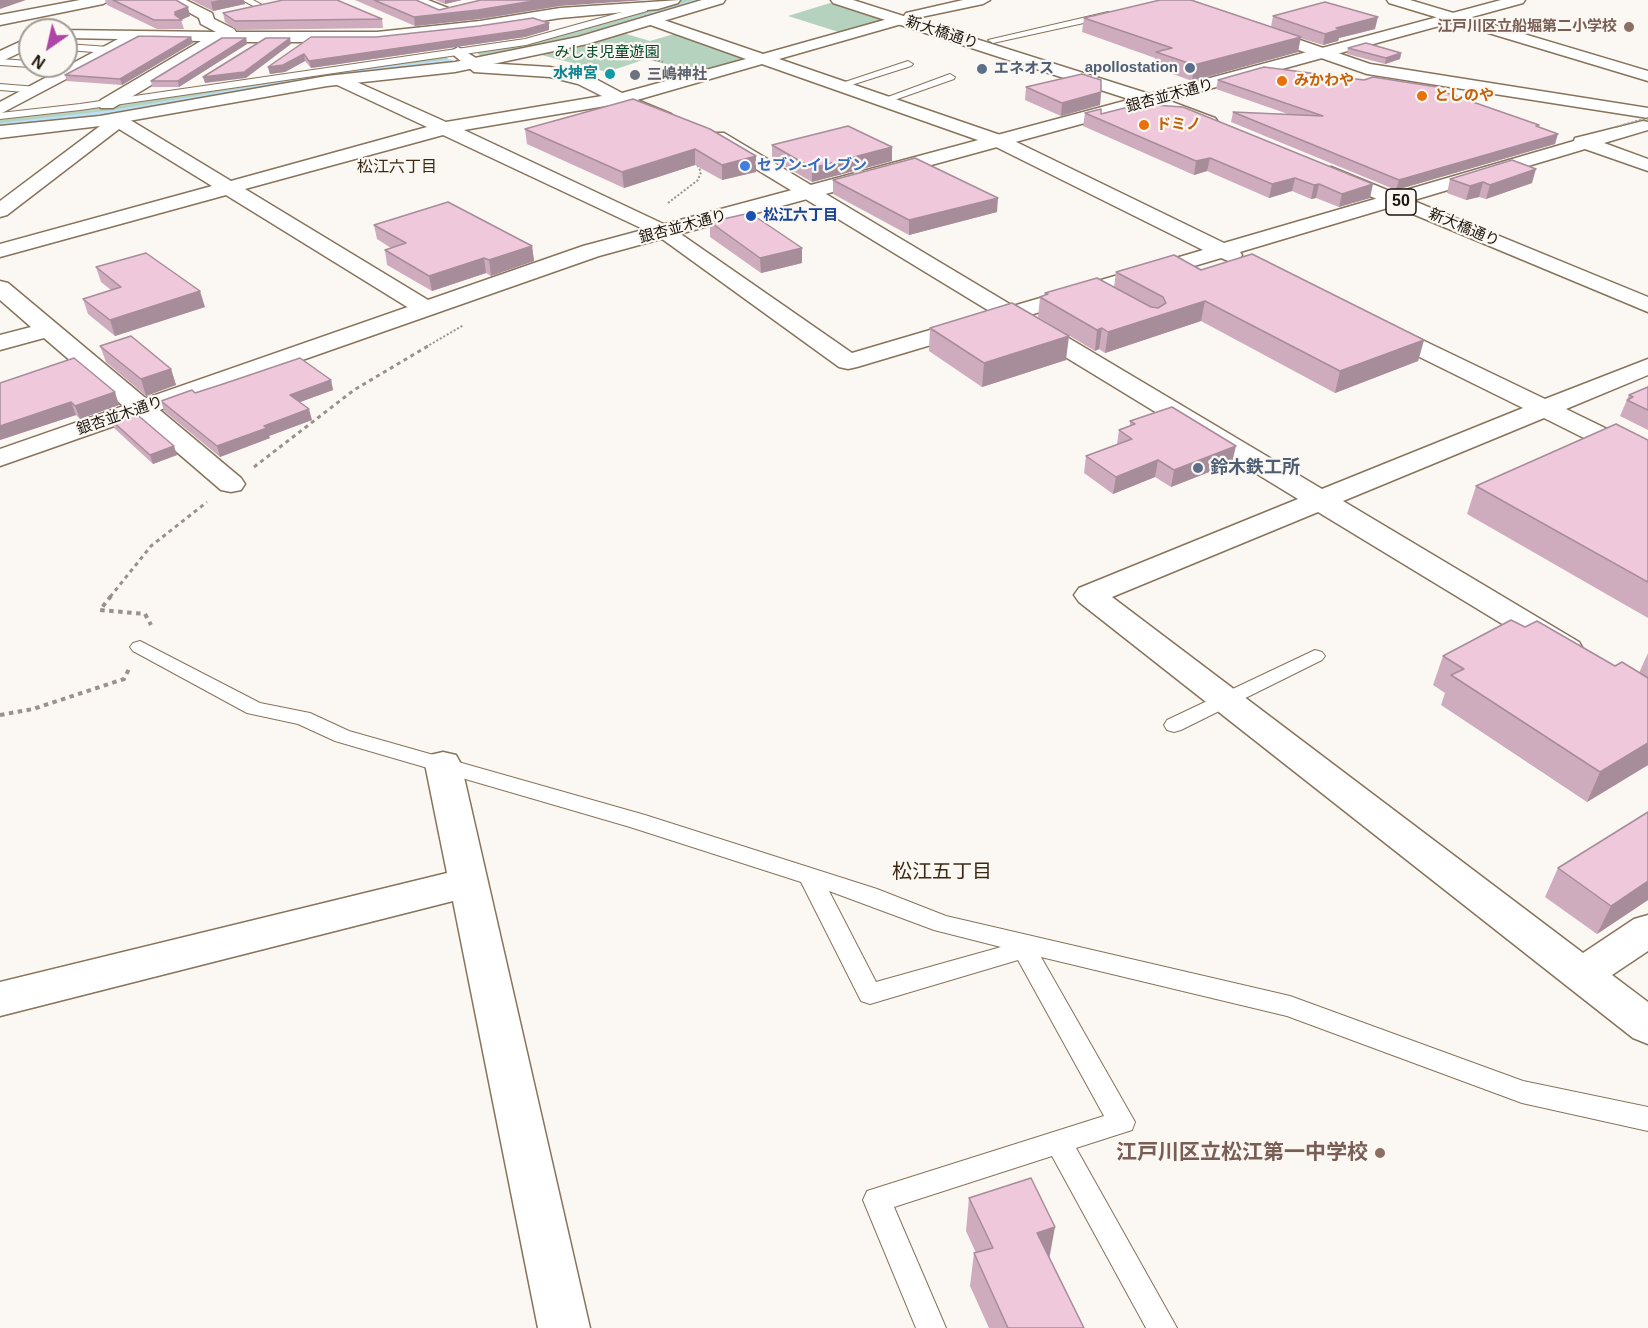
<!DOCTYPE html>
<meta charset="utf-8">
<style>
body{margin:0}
#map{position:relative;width:1648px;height:1328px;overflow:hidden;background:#fbf7f2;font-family:Arial,sans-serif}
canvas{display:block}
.north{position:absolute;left:18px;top:18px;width:60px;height:60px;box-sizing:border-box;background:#fbf7f2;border:2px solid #a29c96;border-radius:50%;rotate:214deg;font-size:16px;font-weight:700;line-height:24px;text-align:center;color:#1c140b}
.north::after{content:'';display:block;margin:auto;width:21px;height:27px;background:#af45a6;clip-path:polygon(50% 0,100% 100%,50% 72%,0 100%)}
</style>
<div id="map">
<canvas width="1648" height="1328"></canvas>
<div class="north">N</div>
</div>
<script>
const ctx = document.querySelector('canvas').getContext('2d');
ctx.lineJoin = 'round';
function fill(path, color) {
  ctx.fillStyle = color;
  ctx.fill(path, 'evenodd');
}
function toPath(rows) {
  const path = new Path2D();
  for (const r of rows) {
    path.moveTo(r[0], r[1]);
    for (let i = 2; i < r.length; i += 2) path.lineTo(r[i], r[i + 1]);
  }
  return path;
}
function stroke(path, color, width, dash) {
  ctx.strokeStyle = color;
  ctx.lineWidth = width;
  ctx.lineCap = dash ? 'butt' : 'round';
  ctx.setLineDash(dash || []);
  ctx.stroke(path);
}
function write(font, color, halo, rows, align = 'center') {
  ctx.font = font + ' Arial,"Noto Sans JP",sans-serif';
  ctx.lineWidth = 4.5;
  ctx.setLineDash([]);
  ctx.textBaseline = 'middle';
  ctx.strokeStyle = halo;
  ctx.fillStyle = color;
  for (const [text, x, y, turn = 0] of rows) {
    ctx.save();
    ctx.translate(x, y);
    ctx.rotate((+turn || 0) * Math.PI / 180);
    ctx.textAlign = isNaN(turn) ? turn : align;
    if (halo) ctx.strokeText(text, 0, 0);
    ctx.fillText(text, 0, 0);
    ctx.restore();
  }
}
fill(toPath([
 [680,0,710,0,575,40,484,59,475,51,540,41],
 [830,3,889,21,845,34,788,16],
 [616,31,650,41,681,32,757,60,706,74,646,59,607,72,530,52],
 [445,56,454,64,119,115,0,129,0,119]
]), '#b5d2bf');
fill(toPath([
 [693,0,700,0,569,41,481,58,478,56,566,39,693,0],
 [451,59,453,62,336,76,113,114,0,127,0,123,113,110,336,72,451,59]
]), '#bae1f7');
const service = toPath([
 [242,0,253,0,266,7,259,9,242,0],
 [644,6,647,7,647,11,526,45,80,110,0,119,0,113,80,104,525,39,644,6],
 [1108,12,1112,15,1111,17,993,43,988,40,1108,12],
 [66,44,109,47,114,50,109,53,66,50,66,44],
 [0,59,30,61,30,66,34,66,30,67,0,65,0,59],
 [908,61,913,64,911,66,842,88,833,86,908,61],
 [66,64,77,64,82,67,77,70,57,69,52,66,66,66,66,64],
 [950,74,955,77,954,79,886,103,877,101,950,74],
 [0,84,37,87,42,90,37,93,0,90,0,84],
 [140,641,260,703,310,713,349,731,645,815,877,889,946,916,1290,996,1523,1081,1648,1107,1648,1131,1522,1103,1287,1016,1041,957,1135,1122,1132,1130,1076,1148,1177,1328,1146,1328,1052,1156,894,1207,946,1328,916,1328,863,1200,867,1191,1104,1116,1018,960,870,1004,861,1001,801,882,630,827,335,741,298,724,247,713,133,651,130,647,133,643,140,641],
 [829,891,934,930,1001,947,876,982,829,891],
 [1315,650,1322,652,1325,656,1322,660,1181,730,1174,732,1167,730,1164,725,1167,720,1315,650]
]);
const minor = toPath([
 [80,0,110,0,103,4,0,25,0,15,80,0],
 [167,0,186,0,212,13,214,19,234,29,236,32,377,32,480,21,560,8,680,0,678,3,658,9,560,18,480,31,377,42,223,42,113,108,101,108,98,104,101,100,201,41,140,40,0,114,0,102,118,39,66,38,66,30,60,30,216,32,201,24,199,18,167,0],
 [407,0,428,0,448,8,451,11,443,16,438,14,409,3,407,0],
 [963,0,990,0,983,4,907,20,905,23,779,59,1006,137,1224,243,1574,141,1575,138,1643,121,1648,122,1648,130,1604,143,1648,159,1648,171,1585,149,1240,252,1242,255,1239,260,1231,262,1221,258,1030,315,1322,489,1523,408,1375,335,1371,330,1375,325,1383,323,1391,325,1545,399,1648,359,1648,375,1566,409,1648,449,1648,467,1638,465,1544,418,1343,501,1579,642,1583,649,1579,656,1567,659,1555,656,1318,512,1112,597,1583,953,1634,919,1648,915,1648,951,1612,975,1648,1002,1648,1044,1633,1038,1079,602,1074,595,1079,588,1298,499,1008,322,857,367,848,369,839,367,658,236,443,135,245,189,433,303,437,308,433,313,425,315,417,313,226,195,0,257,0,244,212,186,119,129,7,215,0,217,0,201,104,123,110,115,122,115,231,181,427,127,335,84,333,80,335,76,341,75,446,122,602,96,578,84,550,77,474,72,450,52,458,47,484,63,550,67,590,76,622,93,746,59,645,23,642,20,645,17,655,17,763,54,895,17,904,16,906,13,963,0],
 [762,64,992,145,1203,250,1013,306,724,133,710,133,708,137,710,141,991,312,852,353,672,228,464,130,617,104,665,123,671,122,674,118,671,114,637,100,762,64],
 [1162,0,1183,0,1370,64,1648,108,1648,118,1367,74,1164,3,1162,0],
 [1387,0,1410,0,1648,71,1648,81,1389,3,1387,0],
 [30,37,30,48,0,62,0,51,30,37],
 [0,281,8,283,241,478,245,484,241,490,231,492,221,490,44,338,0,350,0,335,31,327,0,300,0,281],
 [443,752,456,755,461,764,590,1328,538,1328,453,901,0,1016,0,982,447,873,425,764,430,755,443,752]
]);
const tertiary = toPath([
 [702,0,725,0,723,3,587,44,455,72,327,86,100,126,0,138,0,126,100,116,327,76,455,62,578,37,702,0],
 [1501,0,1525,0,1523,3,599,256,0,466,0,449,583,246,1501,0]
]);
const primary = toPath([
 [831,0,853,0,1159,97,1215,118,1218,122,1215,126,1203,126,1147,105,833,3,831,0],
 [1331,167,1648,297,1648,312,1324,177,1321,173,1324,169,1331,167]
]);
stroke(service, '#87735b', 2);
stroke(minor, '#87735b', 3);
stroke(tertiary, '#87735b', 3);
stroke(primary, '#87735b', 3);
stroke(toPath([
 [627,52,663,62],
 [668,203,698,180,701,172,697,164],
 [426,347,464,325]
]), '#98928b', 2, [2, 2]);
stroke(toPath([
 [254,467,354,390,428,346],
 [110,597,151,546,207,502]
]), '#98928b', 3, [4, 4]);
stroke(toPath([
 [111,596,100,610,145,614,151,625],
 [0,715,33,709,124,679,129,669]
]), '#98928b', 4, [4.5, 4.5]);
fill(service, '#fff');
fill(minor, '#fff');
fill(tertiary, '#fff');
fill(primary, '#fff');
stroke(toPath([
 [1616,127,1648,118]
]), '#98928b', 2, [2, 2]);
fill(toPath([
 [105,0,176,0,190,16,181,20,184,29,157,29,107,5],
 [191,0,244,0,245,4,213,11],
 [355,0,416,0,439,10,560,6,480,19,415,26],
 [435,0,462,0,445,4],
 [223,13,382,19,383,28,237,30,225,22],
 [1273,16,1375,29,1339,38,1338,41,1323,45,1300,38,1298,52,1192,81,1154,67,1155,58,1082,32,1084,18,1271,27],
 [549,30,525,37,311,68,305,61,285,72,270,74,268,67,311,37,376,37],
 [246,38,247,44,179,87,152,87,151,81],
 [193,43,122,85,67,81,65,75],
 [1348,48,1401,53,1400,59,1385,64,1347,54],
 [1218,80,1447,93,1539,127,1555,144,1396,190,1231,122,1233,112,1288,114,1216,89],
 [1026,87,1101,92,1100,105,1061,116,1025,100],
 [633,99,756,172,722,180,695,165,624,188,527,144,525,129],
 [1085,113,1101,114,1370,198,1339,207,1316,198,1311,199,1292,191,1269,198,1207,171,1194,175,1083,126],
 [772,145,892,147,892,161,812,182,772,159],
 [1450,179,1532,183,1486,199,1479,197,1466,200,1447,193],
 [833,180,997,212,909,235,833,194],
 [710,222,802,248,802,263,761,273,710,237],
 [374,225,532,246,534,261,491,276,486,273,432,291,387,265,385,250,391,248,377,239],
 [96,267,205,307,115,336,88,314,83,299,111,290,101,282],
 [1201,270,1424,340,1418,361,1335,393,1201,321,1105,353,1099,349,1095,351,1038,317,1040,297,1045,295,1045,293,1114,287,1116,272],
 [930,328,1066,360,982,387,929,351],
 [100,346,171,369,176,385,146,396,106,362],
 [331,380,333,390,300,402,312,420,269,436,270,438,220,457,164,411,161,401,195,393],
 [0,383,119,405,80,419,76,415,0,440],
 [1648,385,1648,430,1620,416,1629,395,1647,387],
 [111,420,177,455,153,464,114,428],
 [1130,421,1232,463,1171,487,1155,477,1113,494,1084,473,1086,456,1117,444,1119,430,1130,426],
 [1648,440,1648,618,1467,514,1476,486],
 [1525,627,1615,666,1639,673,1648,653,1648,765,1587,802,1441,705,1445,693,1433,685,1443,656],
 [1648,812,1648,900,1597,934,1545,897,1558,868],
 [969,1198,1050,1258,1084,1328,989,1328,970,1286,974,1253,976,1253,966,1231]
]), '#ceacbd');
fill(toPath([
 [0,0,26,0,0,9],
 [219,0,244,0,245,4,213,11,211,2],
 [445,0,462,0,445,4],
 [539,0,646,0,560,6,480,19,415,26,414,17],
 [188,7,190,16,180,20,175,15,175,12],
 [1378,17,1375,29,1339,38,1338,41,1323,45,1325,34,1336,28],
 [549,23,549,30,525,37,311,68,309,61],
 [191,37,193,43,122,85,120,79],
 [1301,37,1298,52,1192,81,1194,65],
 [246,38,247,44,179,87,178,81],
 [290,38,291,44,246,78,205,83,203,77],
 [1401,53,1400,59,1385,64,1386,58],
 [304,54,305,61,285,72,270,74,268,67],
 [1101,92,1100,105,1061,116,1062,103],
 [1558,134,1555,144,1396,190,1399,180],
 [892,147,892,161,812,182,812,168],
 [695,149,695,165,624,188,622,172],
 [756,156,756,172,722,180,722,165],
 [1210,158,1207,171,1194,175,1196,161],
 [1536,169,1532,183,1486,199,1490,185],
 [1295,178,1292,191,1269,198,1272,184],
 [1483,182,1479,197,1466,200,1470,186],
 [1319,184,1316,198,1311,199,1314,185],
 [1373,184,1370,198,1339,207,1342,194],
 [998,198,997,212,909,235,909,220],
 [532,246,534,261,491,276,489,260],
 [802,248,802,263,761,273,760,258],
 [484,258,486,273,432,291,429,276],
 [200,291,205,307,115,336,110,320],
 [1205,301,1201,321,1105,353,1108,332],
 [1102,328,1099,349,1095,351,1097,330],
 [1069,336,1066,360,982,387,984,363],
 [1424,340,1418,361,1335,393,1340,371],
 [171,369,176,385,146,396,141,379],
 [331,380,333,390,292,405,290,395],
 [115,392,119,405,80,419,75,406],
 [71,402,76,415,0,440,0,426],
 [309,409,312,420,269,436,270,438,220,457,217,446,264,426],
 [174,446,177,455,153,464,150,455],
 [1236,446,1232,463,1171,487,1174,470],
 [1158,460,1155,477,1113,494,1116,477],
 [1648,743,1648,765,1587,802,1600,772],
 [1648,881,1648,900,1597,934,1611,906],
 [1055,1227,1049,1260,1037,1233]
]), '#a78c9a');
const building = toPath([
 [113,0,176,0,188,7,175,12,175,15,182,20,154,20,113,0],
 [283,0,337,0,382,19,235,21,223,13,283,0],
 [374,0,416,0,439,10,481,0,539,0,478,10,414,17,374,0],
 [1160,0,1191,0,1301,37,1194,65,1156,52,1172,48,1084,18,1160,0],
 [1325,2,1378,17,1336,28,1341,29,1325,34,1273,16,1325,2],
 [533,18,549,23,524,30,309,61,304,54,283,65,268,67,311,37,376,37,479,26,533,18],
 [139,36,191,37,120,79,65,75,139,36],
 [222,38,246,38,178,81,151,81,222,38],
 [266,38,290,38,244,72,203,77,266,38],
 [1366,43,1401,53,1386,58,1348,48,1366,43],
 [1264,67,1364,80,1373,77,1437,87,1447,93,1539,125,1536,126,1558,134,1399,180,1233,112,1323,116,1218,80,1264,67],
 [1082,74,1101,80,1101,92,1062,103,1026,87,1082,74],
 [633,99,710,129,756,156,722,165,695,149,622,172,525,129,633,99],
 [1140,104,1183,107,1373,184,1342,194,1319,184,1314,185,1295,178,1272,184,1210,158,1196,161,1085,113,1101,109,1101,114,1140,104],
 [848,126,892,147,812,168,772,145,848,126],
 [915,158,998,198,909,220,833,180,915,158],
 [1512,160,1536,169,1490,185,1483,182,1470,186,1450,179,1512,160],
 [448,202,532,246,489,260,484,258,429,276,385,250,406,243,374,225,448,202],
 [750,213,802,248,760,258,710,222,750,213],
 [146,253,200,291,110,320,83,299,121,287,96,267,146,253],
 [1252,254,1424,340,1340,371,1205,301,1108,332,1102,328,1097,330,1040,297,1048,294,1045,293,1097,278,1151,307,1158,308,1166,303,1163,297,1116,272,1174,255,1201,270,1252,254],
 [1012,303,1069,336,984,363,930,328,1012,303],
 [131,336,171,369,141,379,100,346,131,336],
 [74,358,115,392,75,406,71,402,0,426,0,383,74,358],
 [300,358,331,380,290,395,309,409,264,426,267,428,217,446,161,401,192,390,195,393,223,384,300,358],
 [1648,387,1648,410,1627,400,1633,397,1629,395,1648,387],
 [1172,407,1236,446,1174,470,1158,460,1116,477,1086,456,1132,439,1119,430,1135,424,1130,421,1172,407],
 [134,412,174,446,150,455,111,420,134,412],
 [1616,424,1648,440,1648,582,1476,486,1616,424],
 [1511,620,1525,627,1537,621,1615,666,1622,662,1648,678,1648,743,1600,772,1451,675,1464,669,1443,656,1511,620],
 [1648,812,1648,881,1611,906,1558,868,1648,812],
 [1031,1178,1055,1227,1037,1233,1084,1328,1008,1328,974,1253,993,1248,969,1198,1031,1178]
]);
fill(building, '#efc8dc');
stroke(building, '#a78c9a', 1.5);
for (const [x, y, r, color] of [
 [1629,27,6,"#8d6e63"],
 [1190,68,6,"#5c6f8a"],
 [982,69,6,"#5c6f8a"],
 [610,74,6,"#0f9aa8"],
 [635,75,6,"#6b7280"],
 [1282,81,6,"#e8710a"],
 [1422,96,6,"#e8710a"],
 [1144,125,6,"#e8710a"],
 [745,166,6,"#3f7fe0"],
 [751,216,6,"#1a4fb4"],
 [1198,468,6,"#5c6f8a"],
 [1380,1153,6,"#8d6e63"]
]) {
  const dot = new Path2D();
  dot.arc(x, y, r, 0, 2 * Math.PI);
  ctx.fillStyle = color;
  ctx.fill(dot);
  stroke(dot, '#fbf7f2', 2);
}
write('bold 15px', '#785e54', '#fbf7f2', [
 ["江戸川区立船堀第二小学校",1617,27]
], 'right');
write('15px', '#1c140b', '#fbf7f2', [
 ["新大橋通り",942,33,18],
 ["銀杏並木通り",1170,96,-15],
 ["銀杏並木通り",683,227,-15],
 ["新大橋通り",1464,228,23],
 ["銀杏並木通り",120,416,-19]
]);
write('15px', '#024527', '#fbf7f2', [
 ["みしま児童遊園",607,53]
]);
write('bold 15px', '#4e5e75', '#fbf7f2', [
 ["apollostation",1178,68],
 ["エネオス",994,69,"left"]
], 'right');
write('bold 15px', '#0d838f', '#fbf7f2', [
 ["水神宮",598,74]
], 'right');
write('bold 15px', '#5b616d', '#fbf7f2', [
 ["三嶋神社",647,75]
], 'left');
write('bold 15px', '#c56008', '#fbf7f2', [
 ["みかわや",1294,81],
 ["としのや",1434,96],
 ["ドミノ",1156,125]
], 'left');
write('bold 15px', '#366cbe', '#fbf7f2', [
 ["セブン-イレブン",757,166]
], 'left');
write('bold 15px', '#164399', '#fbf7f2', [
 ["松江六丁目",763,216]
], 'left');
write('16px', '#3b2913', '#fbf7f2', [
 ["松江六丁目",397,168]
]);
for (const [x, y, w] of [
 [1401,202,30]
]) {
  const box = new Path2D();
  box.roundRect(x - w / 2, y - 13, w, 26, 4.5);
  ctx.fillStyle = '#fbf7f2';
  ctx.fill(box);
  stroke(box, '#1c140b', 1.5);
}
write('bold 16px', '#1c140b', null, [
 ["50",1401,202]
]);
write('bold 18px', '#4e5e75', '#fbf7f2', [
 ["鈴木鉄工所",1210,468]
], 'left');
write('20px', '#3b2913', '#fbf7f2', [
 ["松江五丁目",942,872]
]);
write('bold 21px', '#785e54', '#fbf7f2', [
 ["江戸川区立松江第一中学校",1368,1153]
], 'right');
</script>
